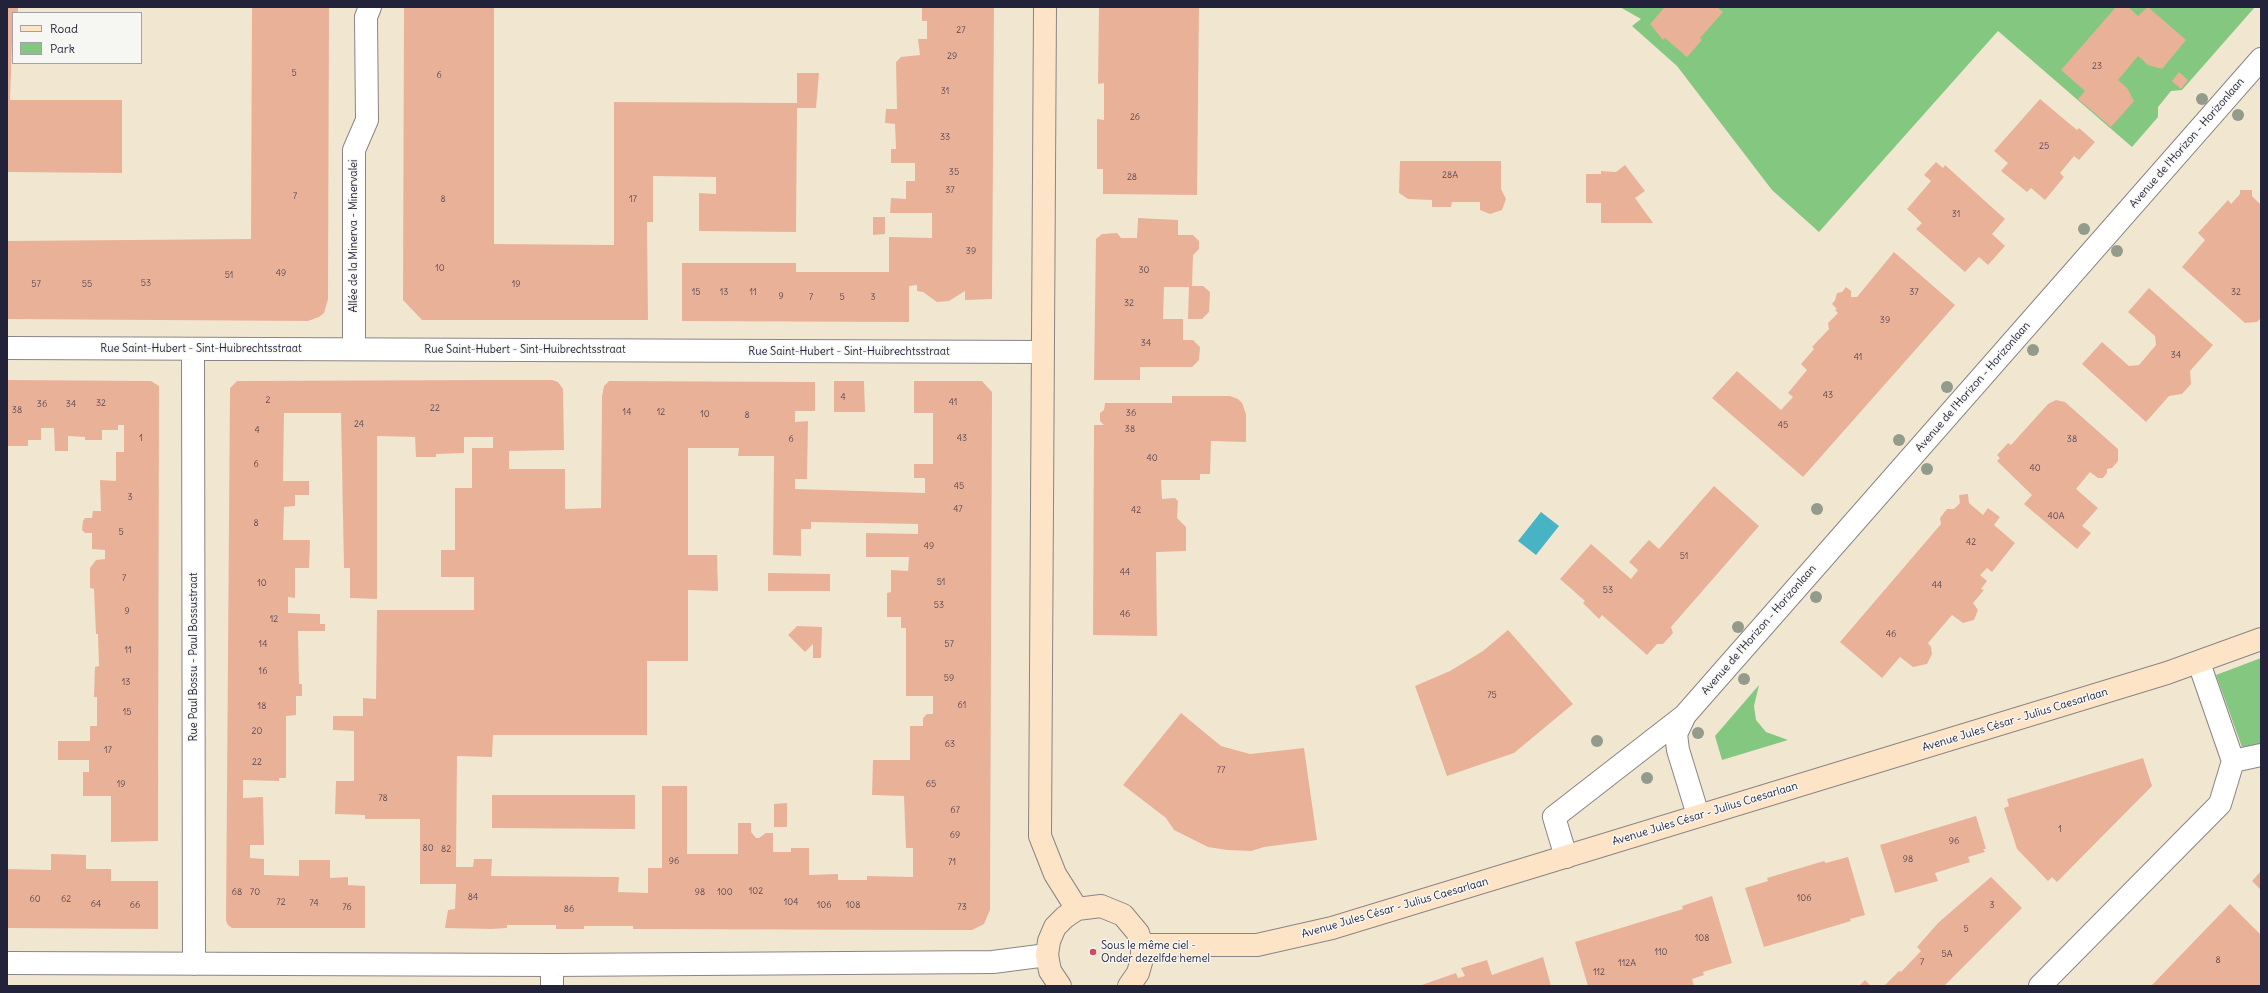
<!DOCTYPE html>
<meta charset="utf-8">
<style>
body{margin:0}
#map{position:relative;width:2268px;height:993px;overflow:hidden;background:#f1e7d1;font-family:Delius,sans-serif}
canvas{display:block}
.frame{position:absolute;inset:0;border:8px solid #22223b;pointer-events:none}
.legend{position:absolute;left:12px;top:12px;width:130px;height:52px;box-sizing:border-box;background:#f6f6f2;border:1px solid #a1a1a9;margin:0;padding:5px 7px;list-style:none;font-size:12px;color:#22223b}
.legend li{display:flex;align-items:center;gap:8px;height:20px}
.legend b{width:20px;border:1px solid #a1a1a9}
</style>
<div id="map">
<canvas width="2268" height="993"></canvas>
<div class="frame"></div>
<ul class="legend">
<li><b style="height:5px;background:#fee4c6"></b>Road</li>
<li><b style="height:11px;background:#84c780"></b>Park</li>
</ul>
</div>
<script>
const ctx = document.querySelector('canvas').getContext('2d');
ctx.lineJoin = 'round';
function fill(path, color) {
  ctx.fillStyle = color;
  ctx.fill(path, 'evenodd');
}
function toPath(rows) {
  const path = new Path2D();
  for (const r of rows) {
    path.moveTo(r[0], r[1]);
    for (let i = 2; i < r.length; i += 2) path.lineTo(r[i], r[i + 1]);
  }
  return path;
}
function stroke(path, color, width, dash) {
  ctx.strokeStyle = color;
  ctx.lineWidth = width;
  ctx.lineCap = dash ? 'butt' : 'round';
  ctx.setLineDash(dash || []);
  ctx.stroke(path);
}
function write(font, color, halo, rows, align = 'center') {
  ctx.font = font + ' Delius,sans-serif';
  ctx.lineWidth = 3;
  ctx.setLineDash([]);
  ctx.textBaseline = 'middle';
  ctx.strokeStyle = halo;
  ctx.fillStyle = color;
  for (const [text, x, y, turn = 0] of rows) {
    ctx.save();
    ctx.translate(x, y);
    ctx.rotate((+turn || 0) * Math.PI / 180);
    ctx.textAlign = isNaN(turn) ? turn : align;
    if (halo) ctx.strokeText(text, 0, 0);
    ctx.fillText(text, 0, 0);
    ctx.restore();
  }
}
fill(toPath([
 [1620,7,2255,7,2182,90,2171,91,2158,107,2158,117,2132,147,1998,31,1819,232,1772,190,1677,66,1632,26,1641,19],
 [2261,658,2261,745,2242,747,2216,675],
 [1759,685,1754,706,1756,720,1766,732,1788,740,1722,760,1715,736]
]), '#84c780');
fill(toPath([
 [1541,512,1559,526,1536,555,1518,541]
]), '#47b3c4');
fill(toPath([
 [7,7,18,7,18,13,13,13,10,100,122,100,122,173,7,172],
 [252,7,329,7,328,299,324,313,319,317,308,321,7,319,7,241,251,239],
 [404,7,494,7,494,244,614,245,614,102,797,103,797,73,819,73,816,108,797,108,796,232,699,231,699,193,716,194,716,177,653,176,653,222,647,222,648,320,422,320,403,300],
 [994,7,992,299,965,300,965,291,949,301,937,302,923,292,917,291,917,285,909,286,909,322,682,321,682,263,796,263,796,272,889,272,889,237,932,238,932,213,890,213,891,198,906,199,906,181,915,181,915,163,891,163,891,149,896,149,895,124,885,123,886,109,897,109,896,62,901,57,920,55,918,39,927,39,927,21,922,21,922,8],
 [1099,7,1199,7,1197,195,1103,194,1103,169,1097,169,1097,119,1104,120,1104,83,1098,84],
 [1665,7,1717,7,1723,12,1700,38,1702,40,1687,57,1665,38,1663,40,1650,24],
 [2116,7,2128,7,2138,16,2148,7,2186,40,2162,69,2148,65,2138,56,2118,80,2127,88,2134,101,2111,127,2078,99,2085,91,2061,70],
 [2179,72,2188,80,2181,89,2172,81],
 [2040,99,2077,130,2079,128,2095,142,2079,160,2074,156,2060,173,2064,177,2045,200,2031,188,2027,192,2001,171,2008,163,1994,151],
 [1400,161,1501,161,1501,189,1506,199,1502,210,1490,214,1480,210,1480,202,1452,202,1451,207,1432,207,1432,200,1408,199,1399,193],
 [1936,162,1943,168,1945,165,2005,219,1992,234,2005,246,1988,265,1979,257,1965,272,1916,229,1922,223,1907,209,1931,181,1924,175],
 [1625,165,1645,191,1635,198,1653,223,1601,223,1601,203,1586,203,1586,174,1601,174,1601,171,1616,172],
 [2240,190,2252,190,2252,196,2261,205,2261,318,2257,322,2245,323,2182,267,2205,240,2198,233,2228,200,2231,204,2240,194],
 [873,217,885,217,885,234,873,235],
 [1138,218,1178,220,1178,235,1193,235,1199,241,1199,249,1193,255,1192,286,1203,286,1210,292,1209,312,1202,319,1188,319,1189,287,1164,287,1163,319,1183,319,1183,340,1193,340,1200,347,1199,360,1192,367,1140,367,1140,380,1094,380,1096,239,1102,234,1117,233,1121,238,1137,238],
 [1894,252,1955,305,1803,477,1712,398,1737,371,1781,410,1793,397,1788,393,1807,370,1801,364,1814,349,1812,347,1829,329,1828,323,1838,313,1835,310,1837,309,1832,304,1835,300,1837,293,1842,292,1846,287,1851,291,1851,297,1857,297],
 [2149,288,2213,345,2190,371,2191,384,2182,394,2169,396,2146,422,2082,364,2102,342,2129,366,2139,365,2156,345,2155,336,2128,312],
 [7,380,151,381,159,386,158,841,111,842,111,796,83,796,83,772,89,772,89,760,58,760,58,741,90,741,90,726,97,726,97,697,94,697,95,667,99,666,98,634,96,634,94,589,90,588,90,568,96,560,105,559,105,550,92,549,92,533,85,533,82,530,83,521,85,518,92,518,93,511,101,511,100,480,116,481,116,452,124,452,124,425,118,425,118,430,102,430,102,440,85,440,85,437,68,436,68,451,55,451,54,428,41,428,41,440,28,440,28,446,7,446],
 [493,380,552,380,558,382,563,389,564,450,509,451,509,469,565,469,565,509,601,508,602,396,604,386,609,381,815,382,815,411,795,411,795,422,808,421,807,479,795,479,795,489,925,493,925,478,914,478,914,464,933,464,933,413,914,413,914,381,982,381,992,392,990,910,984,924,972,930,936,930,647,929,633,929,633,926,584,926,584,929,556,929,556,925,507,925,507,928,491,929,445,928,448,910,455,909,456,884,420,884,420,819,365,819,365,815,335,814,336,781,354,781,354,731,333,730,333,716,363,716,363,698,376,699,377,610,474,610,474,577,441,577,441,550,455,550,455,488,472,488,472,448,493,448,493,437,464,437,464,453,436,454,436,457,416,457,415,437,377,436,377,599,350,598,350,568,344,568,341,413,284,413,283,481,309,481,309,495,295,495,295,506,284,507,283,540,310,540,309,568,295,568,295,598,288,597,288,613,320,614,320,624,325,624,325,631,298,631,299,684,302,684,302,696,296,696,296,715,286,716,286,778,279,778,279,781,243,780,243,798,263,797,264,845,250,845,250,858,264,859,264,875,299,876,299,860,330,860,330,878,348,877,348,885,365,886,365,928,232,928,228,925,226,921,230,388,237,381],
 [688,448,739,448,738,456,774,456,773,555,801,556,801,529,811,529,811,522,918,524,918,534,866,533,866,557,909,557,908,571,891,570,891,592,887,593,887,617,901,617,901,628,906,628,906,696,933,696,933,714,927,714,923,718,923,726,910,726,910,760,873,760,872,795,904,796,906,848,913,848,913,877,867,876,867,880,838,880,838,874,809,875,809,848,791,848,791,852,773,852,773,833,766,833,759,838,756,838,751,832,751,823,738,823,738,854,687,854,687,786,662,786,662,868,648,868,648,893,618,892,619,877,491,876,492,859,474,859,473,867,456,867,457,756,492,757,493,735,647,735,647,661,688,661,688,590,718,591,717,555,688,555],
 [834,381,864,381,865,412,834,412],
 [1172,396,1230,396,1238,399,1242,403,1246,414,1246,442,1211,441,1210,474,1200,474,1200,480,1161,480,1162,499,1175,498,1178,501,1177,518,1186,527,1186,551,1156,552,1157,636,1093,635,1094,425,1104,425,1100,421,1100,413,1104,410,1105,403,1172,403],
 [2056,400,2065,402,2118,449,2118,461,2112,468,2107,469,2107,473,2103,478,2098,478,2090,472,2076,489,2098,508,2082,526,2091,533,2077,549,2024,504,2032,495,1997,461,2000,458,1997,455,2008,443,2011,445,2048,404],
 [1714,486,1759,526,1671,627,1673,633,1663,644,1657,644,1647,655,1602,615,1599,619,1583,603,1585,601,1560,579,1591,544,1631,579,1638,570,1629,562,1649,540,1659,549],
 [1968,494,1969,503,1983,515,1988,508,2000,517,1994,525,2015,543,1992,572,1987,568,1980,575,1987,581,1981,589,1984,590,1973,603,1978,610,1974,620,1963,623,1952,615,1928,643,1931,647,1932,654,1927,664,1913,667,1900,657,1882,678,1840,642,1941,524,1940,518,1947,509,1954,509,1960,503,1959,495],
 [768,573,830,574,830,591,768,591],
 [797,626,822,627,821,658,813,658,813,644,805,652,788,635],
 [1508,630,1573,704,1514,753,1447,776,1415,686,1450,671,1483,651],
 [1181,713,1221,746,1250,754,1304,748,1317,840,1264,847,1251,851,1227,850,1208,847,1174,830,1166,818,1123,785],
 [2143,758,2152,786,2057,882,2052,877,2048,881,2017,849,2004,808,2009,806,2007,799],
 [492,795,635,795,635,829,492,828],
 [787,803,787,827,774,827,774,804],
 [1976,816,1986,849,1983,849,1985,852,1968,857,1970,862,1935,873,1938,881,1895,893,1880,845],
 [51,854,86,855,86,869,111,869,111,881,158,881,158,929,7,928,7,869,51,870],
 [1848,857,1865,915,1850,919,1851,921,1764,947,1745,888,1768,881,1767,878,1824,861,1826,863],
 [2261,871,2261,890,2252,881],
 [1991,877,2022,908,1944,986,1884,986,1899,971,1901,972,1921,951,1917,947,1938,923],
 [1712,896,1732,963,1703,972,1704,975,1692,979,1694,986,1588,986,1575,942,1683,909,1682,906],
 [2230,904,2261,935,2261,986,2151,986],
 [1543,957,1551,986,1419,986,1456,973,1458,978,1465,976,1461,968,1487,960,1492,975],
 [1865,980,1871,986,1859,986]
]), '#eab199');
const street = toPath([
 [7,348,1042,352],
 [354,348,354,150,367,120,366,17,370,7],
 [193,349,194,964],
 [2233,761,2261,755],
 [1698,815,1678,750,1676,734,1685,715,2261,59],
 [1566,857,1554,817,1684,716],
 [7,963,552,965,993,962,1047,955],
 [552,986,552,965],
 [2040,986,2220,804,2233,761,2199,663]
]);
const secondary = toPath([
 [1045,7,1040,836,1055,874,1077,909],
 [1142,945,1257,945,1332,928,2167,673,2261,639],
 [1060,986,1050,971,1047,955,1049,941,1055,927,1065,917,1077,909,1101,906,1123,915,1138,933,1142,945,1142,959,1138,973,1129,986]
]);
stroke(street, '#8a8486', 24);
stroke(secondary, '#8a8486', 24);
stroke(street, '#fff', 22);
stroke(secondary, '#fee4c6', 22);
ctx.fillStyle = '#929b8c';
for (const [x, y] of [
 [2202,99],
 [2238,115],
 [2084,229],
 [2117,251],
 [2033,350],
 [1947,387],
 [1899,440],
 [1927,469],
 [1817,509],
 [1816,597],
 [1738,627],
 [1744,679],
 [1698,733],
 [1597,741],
 [1647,778]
]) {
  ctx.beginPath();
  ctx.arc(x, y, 6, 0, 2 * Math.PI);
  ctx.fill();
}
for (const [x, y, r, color] of [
 [1093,952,4,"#d1495b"]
]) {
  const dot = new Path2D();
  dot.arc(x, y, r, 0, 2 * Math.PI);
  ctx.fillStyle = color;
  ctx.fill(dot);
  stroke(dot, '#f6f6f2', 1.5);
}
write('9px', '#544652', null, [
 ["27",961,30],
 ["29",952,56],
 ["23",2097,66],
 ["5",294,73],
 ["6",439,75],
 ["31",945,91],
 ["26",1135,117],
 ["33",945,137],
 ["25",2044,146],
 ["35",954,172],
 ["28A",1450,175],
 ["28",1132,177],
 ["37",950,190],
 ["7",295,196],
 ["8",443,199],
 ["17",633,199],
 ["31",1956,214],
 ["39",971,251],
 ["10",440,268],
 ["30",1144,270],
 ["49",281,273],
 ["51",229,275],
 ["53",146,283],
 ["57",36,284],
 ["55",87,284],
 ["19",516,284],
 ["15",696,292],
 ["13",724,292],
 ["11",753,292],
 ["37",1914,292],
 ["32",2236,292],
 ["9",781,296],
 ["7",811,297],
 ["5",842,297],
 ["3",873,297],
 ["32",1129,303],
 ["39",1885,320],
 ["34",1146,343],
 ["34",2176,355],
 ["41",1858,357],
 ["43",1828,395],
 ["4",843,397],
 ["2",268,400],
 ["41",953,402],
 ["32",101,403],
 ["36",42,404],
 ["34",71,404],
 ["22",435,408],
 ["38",17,410],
 ["14",627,412],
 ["12",661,412],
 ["36",1131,413],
 ["10",705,414],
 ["8",747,415],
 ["24",359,424],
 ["45",1783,425],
 ["38",1130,429],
 ["4",257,430],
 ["1",141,438],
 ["43",962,438],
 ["6",791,439],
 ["38",2072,439],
 ["40",1152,458],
 ["6",256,464],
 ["40",2035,468],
 ["45",959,486],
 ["3",130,497],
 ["47",958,509],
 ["42",1136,510],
 ["40A",2056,516],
 ["8",256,523],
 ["5",121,532],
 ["42",1971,542],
 ["49",929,546],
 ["51",1684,556],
 ["44",1125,572],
 ["7",124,578],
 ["51",941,582],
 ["10",262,583],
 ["44",1937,585],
 ["53",1608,590],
 ["53",939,605],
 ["9",127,611],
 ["46",1125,614],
 ["12",274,619],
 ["46",1891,634],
 ["14",263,644],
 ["57",949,644],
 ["11",128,650],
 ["16",263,671],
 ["59",949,678],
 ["13",126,682],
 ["75",1492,695],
 ["61",962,705],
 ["18",262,706],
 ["15",127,712],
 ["20",257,731],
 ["63",950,744],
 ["17",108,750],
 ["22",257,762],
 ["77",1221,770],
 ["19",121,784],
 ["65",931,784],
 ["78",383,798],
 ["67",955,810],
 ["1",2060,829],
 ["69",955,835],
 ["96",1954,841],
 ["80",428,848],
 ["82",446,849],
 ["98",1908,859],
 ["96",674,861],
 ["71",952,862],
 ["102",756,891],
 ["68",237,892],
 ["70",255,892],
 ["98",700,892],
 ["100",725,892],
 ["84",473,897],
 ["106",1804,898],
 ["60",35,899],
 ["62",66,899],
 ["72",281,902],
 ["104",791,902],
 ["74",314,903],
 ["64",96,904],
 ["66",135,905],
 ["106",824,905],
 ["108",853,905],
 ["3",1992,905],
 ["76",347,907],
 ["73",962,907],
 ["86",569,909],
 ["5",1966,929],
 ["108",1702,938],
 ["110",1661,952],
 ["5A",1947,954],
 ["8",2218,960],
 ["7",1922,962],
 ["112A",1627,963],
 ["112",1599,972]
]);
write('11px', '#22223b', '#f6f6f2', [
 ["Avenue de l'Horizon - Horizonlaan",2187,143,-49],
 ["Allée de la Minerva - Minervalei",354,236,-90],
 ["Rue Saint-Hubert - Sint-Huibrechtsstraat",201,349],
 ["Rue Saint-Hubert - Sint-Huibrechtsstraat",525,350],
 ["Rue Saint-Hubert - Sint-Huibrechtsstraat",849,352],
 ["Avenue de l'Horizon - Horizonlaan",1973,387,-49],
 ["Avenue de l'Horizon - Horizonlaan",1759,630,-49],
 ["Rue Paul Bossu - Paul Bossustraat",194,657,-90],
 ["Avenue Jules César - Julius Caesarlaan",2015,720,-17],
 ["Avenue Jules César - Julius Caesarlaan",1705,814,-17],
 ["Avenue Jules César - Julius Caesarlaan",1395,908,-16]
]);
write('11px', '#22223b', '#f6f6f2', [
 ["Sous le même ciel -",1101,946],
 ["Onder dezelfde hemel",1101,959]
], 'left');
</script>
